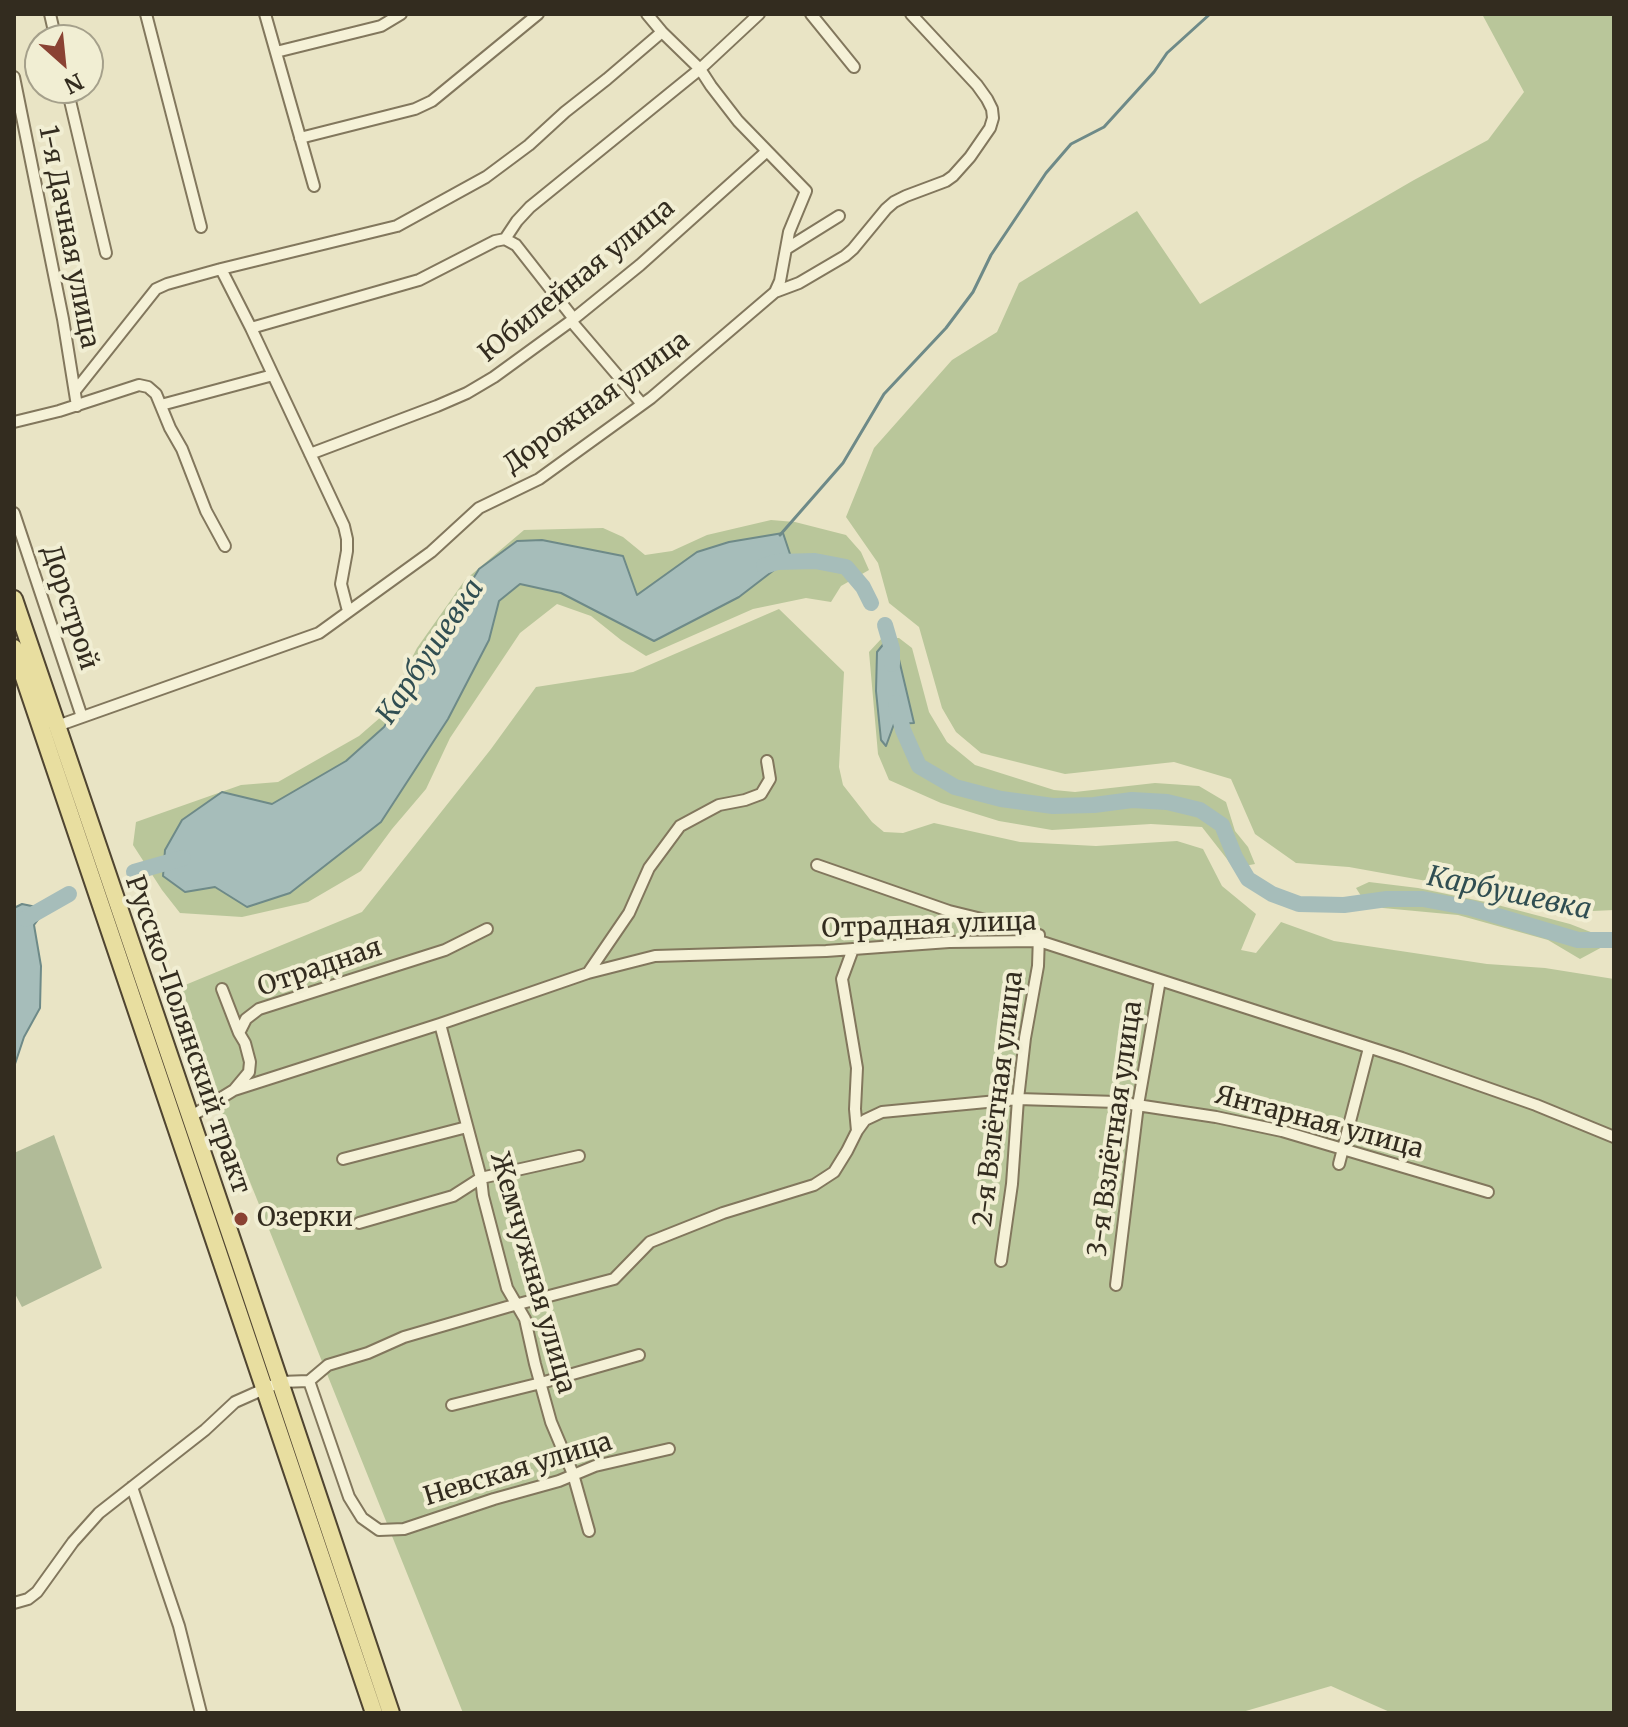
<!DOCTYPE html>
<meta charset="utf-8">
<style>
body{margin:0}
#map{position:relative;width:1628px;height:1727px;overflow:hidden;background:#e9e4c5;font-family:Merriweather,serif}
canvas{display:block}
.frame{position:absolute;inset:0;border:16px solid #332c1f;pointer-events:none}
.north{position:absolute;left:24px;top:24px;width:80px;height:80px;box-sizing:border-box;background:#f1eed3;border:2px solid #a5a08b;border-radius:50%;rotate:153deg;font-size:22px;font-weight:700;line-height:32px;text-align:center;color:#332c1f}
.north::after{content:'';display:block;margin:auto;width:28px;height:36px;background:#8a4233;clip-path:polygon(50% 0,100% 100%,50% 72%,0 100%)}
</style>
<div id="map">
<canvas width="1628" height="1727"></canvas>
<div class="frame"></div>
<div class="north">N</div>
</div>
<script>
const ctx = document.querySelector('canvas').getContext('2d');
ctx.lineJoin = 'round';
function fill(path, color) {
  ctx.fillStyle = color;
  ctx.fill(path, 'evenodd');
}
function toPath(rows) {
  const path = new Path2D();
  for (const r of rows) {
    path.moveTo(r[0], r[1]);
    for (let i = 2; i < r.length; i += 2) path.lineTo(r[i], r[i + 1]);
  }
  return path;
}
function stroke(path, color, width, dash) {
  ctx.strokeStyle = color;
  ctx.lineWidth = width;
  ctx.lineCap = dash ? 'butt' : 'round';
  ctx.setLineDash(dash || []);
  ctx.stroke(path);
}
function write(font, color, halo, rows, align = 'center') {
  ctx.font = font + ' Merriweather,serif';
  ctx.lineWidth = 8;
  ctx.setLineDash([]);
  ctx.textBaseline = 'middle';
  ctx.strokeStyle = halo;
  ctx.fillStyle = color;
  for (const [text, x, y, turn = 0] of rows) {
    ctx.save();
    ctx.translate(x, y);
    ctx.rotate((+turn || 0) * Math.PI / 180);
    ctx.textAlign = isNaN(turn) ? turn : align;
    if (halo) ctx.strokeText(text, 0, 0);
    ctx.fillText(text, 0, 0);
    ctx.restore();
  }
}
fill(toPath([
 [1482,14,1614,14,1614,910,1593,911,1349,867,1296,863,1255,834,1231,779,1174,762,1065,774,981,753,956,732,942,708,919,627,889,603,878,563,846,517,874,448,952,360,997,332,1019,283,1137,211,1200,304,1414,180,1488,140,1524,92],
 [771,520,795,522,846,535,861,552,869,570,841,586,831,602,806,598,753,609,646,656,621,640,591,616,557,604,520,633,450,738,426,789,392,829,361,871,308,902,242,917,180,913,162,890,133,845,136,822,241,785,278,782,359,736,382,716,417,648,465,580,524,530,603,528,623,537,645,555,672,551,707,535],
 [779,609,844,672,839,767,843,785,872,822,884,832,903,833,934,823,1020,842,1096,846,1177,841,1203,849,1222,886,1256,914,1241,950,1256,953,1281,922,1334,941,1487,964,1545,968,1614,979,1614,1713,1392,1713,1331,1686,1239,1713,463,1713,173,990,362,912,491,749,536,687,633,672],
 [882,638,899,638,912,648,929,712,947,742,975,765,1054,790,1075,792,1155,783,1199,786,1226,802,1235,831,1248,847,1255,864,1234,868,1202,827,1151,824,1052,830,999,821,941,803,889,780,878,754,869,652],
 [1369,882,1418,888,1490,903,1570,924,1601,936,1606,945,1580,959,1548,940,1458,915,1383,908,1363,899,1356,888]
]), '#b9c69a');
fill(toPath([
 [54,1135,102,1268,22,1307,14,1292,14,1153]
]), '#b1bb98');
const water = toPath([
 [783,533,791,557,739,597,654,641,561,593,520,584,499,601,489,640,448,719,381,822,290,893,247,907,215,887,185,892,163,876,165,850,182,820,222,792,272,804,346,761,384,727,479,569,517,541,542,540,623,556,637,595,697,552,729,542,783,533],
 [886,641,897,651,914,723,894,724,886,746,881,740,876,691,877,652,886,641],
 [22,904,46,909,34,925,41,966,40,1008,24,1037,14,1067,14,908,22,904]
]);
fill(water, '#a6bdba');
stroke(water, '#6e8a88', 2);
stroke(toPath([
 [780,535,843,463,884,394,946,328,973,292,991,255,1046,173,1071,144,1104,127,1154,72,1167,53,1210,14]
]), '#6e8a88', 3);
stroke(toPath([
 [764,566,777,562,815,561,846,567,863,587,871,603],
 [885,625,892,649,892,664],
 [896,703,903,730,919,766,955,787,1001,799,1053,806,1094,805,1132,800,1167,802,1200,810,1222,825,1235,857,1248,879,1272,894,1299,904,1344,905,1387,899,1423,899,1471,908,1578,940,1614,940],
 [134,872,183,858],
 [25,919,69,894]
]), '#a6bdba', 16);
const minor = toPath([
 [50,14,56,40],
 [146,14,201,227],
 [265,14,314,186],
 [811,14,854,67],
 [276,52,381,26,401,14],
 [14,77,63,319,77,406],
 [67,88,106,253],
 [300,138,415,109,432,101,538,14],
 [505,239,517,221,530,207,700,69,759,14],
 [505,239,516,245,574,319],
 [786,249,839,216],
 [221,269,251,328,344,526,347,539,347,551,341,584,348,611],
 [775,292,799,283,845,256,853,249,886,209,894,202,906,196,946,181,953,176,970,157,990,128,993,118,992,109,987,99,977,85,911,14],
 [571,321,642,404],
 [251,328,419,280,495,241,505,239],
 [75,391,156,289,167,284,221,269,397,226,486,177,529,145,565,112,607,79,662,32],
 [161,405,273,375],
 [14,422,59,411,139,385,148,387,156,394,170,428,182,449,206,511,225,546],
 [310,454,437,406,467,393,494,377,571,321,640,265,766,152],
 [14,513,82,717],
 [57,726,319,633,431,552,479,508,539,479,651,398,775,292,780,281,789,232,806,191,738,121,711,86,700,69,662,32,647,14],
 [817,865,949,911,998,923,1039,935,1038,966,1025,1038,1018,1099,1012,1184,1001,1261],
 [853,949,842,979,857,1068,855,1109,857,1131],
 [588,973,629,913,649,868,680,826,719,805,745,800,761,794,770,779,767,761],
 [222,989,239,1033],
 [440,1024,481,1178,483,1196,507,1288,525,1319,535,1364,551,1422,573,1474,589,1531],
 [234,1090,440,1024,588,973,655,956,826,951,949,942,1039,941,1402,1058,1536,1105,1614,1137],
 [190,1117,234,1090,249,1072,250,1062,245,1043,239,1033,246,1019,259,1009,445,950,487,929],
 [343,1159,467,1127],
 [1339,1164,1369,1048],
 [359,1223,453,1196,481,1178,579,1156],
 [1116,1285,1138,1105,1160,980],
 [309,1381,328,1365,368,1353,404,1337,507,1307,614,1279,650,1242,723,1213,814,1185,834,1172,847,1151,857,1131,865,1120,882,1112,1018,1099,1117,1102,1216,1117,1282,1131,1488,1192],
 [309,1381,349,1497,362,1518,379,1530,404,1529,494,1499,559,1481,595,1466,669,1449],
 [452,1405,541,1383,639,1355],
 [132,1487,179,1626,201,1713],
 [14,1603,28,1599,37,1592,73,1542,99,1513,205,1430,235,1402,280,1382,309,1381]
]);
const primary = toPath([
 [14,599,238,1257,391,1713],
 [14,648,374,1713]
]);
stroke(minor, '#82775d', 14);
stroke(primary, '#504531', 20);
stroke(minor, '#f5f1d7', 10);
stroke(primary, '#e8dea0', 16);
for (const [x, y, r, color] of [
 [241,1219,8,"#8a4233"]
]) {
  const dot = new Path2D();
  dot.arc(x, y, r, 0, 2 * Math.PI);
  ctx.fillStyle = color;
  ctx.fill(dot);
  stroke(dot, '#f1eed3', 3);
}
write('26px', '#332c1f', '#f1eed3', [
 ["1-я Дачная улица",68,237,79],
 ["Юбилейная улица",577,281,-39],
 ["Дорожная улица",597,403,-36],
 ["Дорстрой",69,608,72],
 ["Отрадная улица",929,926,-2],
 ["Отрадная",320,968,-19],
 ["Русско-Полянский тракт",187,1035,71],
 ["2-я Взлётная улица",999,1099,-83],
 ["Янтарная улица",1319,1123,15],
 ["3-я Взлётная улица",1116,1129,-82],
 ["Жемчужная улица",532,1273,74],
 ["Невская улица",518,1470,-17]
]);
write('26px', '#332c1f', '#f1eed3', [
 ["Озерки",257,1219]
], 'left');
write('italic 28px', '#304e52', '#f1eed3', [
 ["Карбушевка",431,652,-56],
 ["Карбушевка",1509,894,12]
]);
</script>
